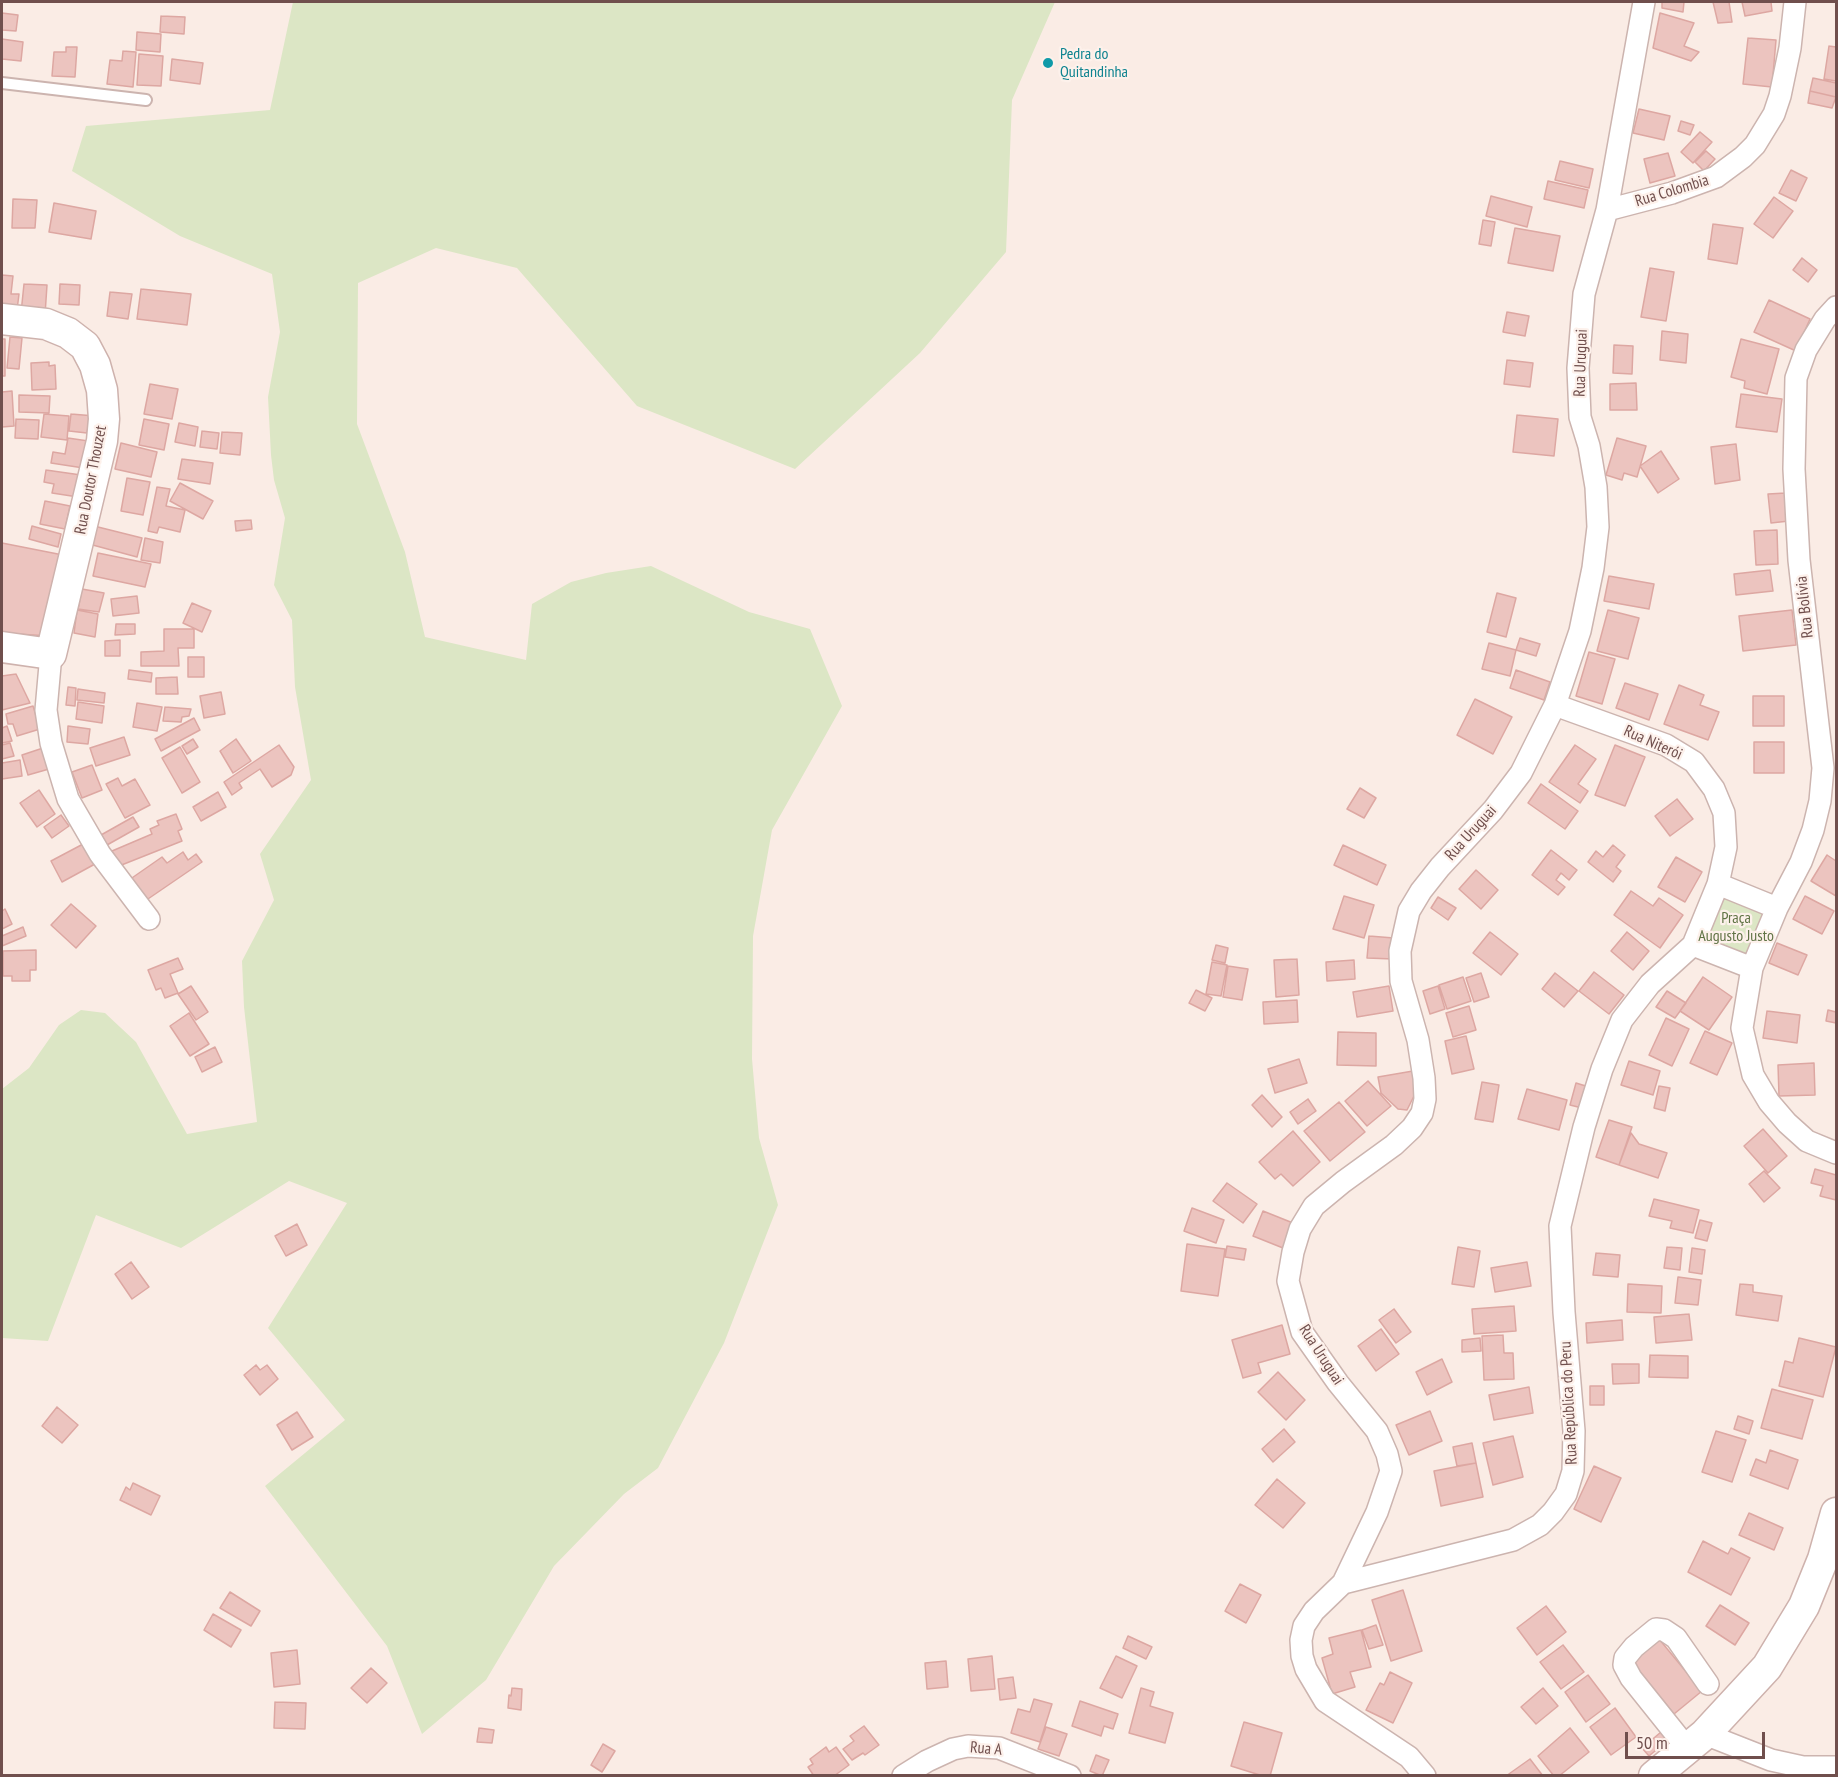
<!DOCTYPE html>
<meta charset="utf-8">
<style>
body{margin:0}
#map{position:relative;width:1838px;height:1777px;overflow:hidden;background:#faece5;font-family:"PT Sans Narrow",sans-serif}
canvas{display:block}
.frame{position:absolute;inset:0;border:3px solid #704f4d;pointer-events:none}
.scale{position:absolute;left:1625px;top:1732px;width:140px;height:27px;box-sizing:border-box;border:3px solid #704f4d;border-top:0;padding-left:8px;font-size:18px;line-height:21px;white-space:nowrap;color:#704f4d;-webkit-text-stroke:4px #fdf1eb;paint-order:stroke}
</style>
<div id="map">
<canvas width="1838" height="1777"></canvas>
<div class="frame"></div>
<div class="scale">50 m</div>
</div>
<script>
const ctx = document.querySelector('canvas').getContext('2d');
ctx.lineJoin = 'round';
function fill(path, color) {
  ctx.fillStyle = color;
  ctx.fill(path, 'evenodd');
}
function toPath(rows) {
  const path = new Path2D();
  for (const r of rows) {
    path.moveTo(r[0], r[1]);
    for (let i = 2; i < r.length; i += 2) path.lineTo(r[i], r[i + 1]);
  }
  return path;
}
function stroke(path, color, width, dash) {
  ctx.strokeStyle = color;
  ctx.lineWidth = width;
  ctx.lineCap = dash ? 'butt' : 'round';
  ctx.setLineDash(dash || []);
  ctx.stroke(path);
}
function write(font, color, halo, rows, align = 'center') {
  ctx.font = font + ' "PT Sans Narrow",sans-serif';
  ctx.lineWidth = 4.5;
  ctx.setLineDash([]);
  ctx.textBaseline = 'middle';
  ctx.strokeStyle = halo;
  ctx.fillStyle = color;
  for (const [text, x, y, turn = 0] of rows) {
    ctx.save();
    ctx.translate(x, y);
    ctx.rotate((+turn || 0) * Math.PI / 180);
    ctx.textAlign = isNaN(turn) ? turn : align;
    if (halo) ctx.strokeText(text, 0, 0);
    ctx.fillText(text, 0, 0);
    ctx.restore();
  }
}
fill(toPath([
 [293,2,1055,2,1012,100,1006,252,920,353,795,469,637,406,517,268,436,248,358,283,357,424,405,552,425,637,526,660,532,604,571,582,606,573,651,566,749,612,810,629,842,706,772,830,753,936,752,1059,759,1138,778,1205,724,1343,658,1468,624,1494,554,1566,486,1680,422,1734,387,1646,265,1486,345,1420,268,1328,347,1203,289,1181,181,1248,96,1215,48,1341,2,1338,2,1089,29,1068,59,1025,81,1010,105,1013,136,1042,187,1134,257,1122,244,1007,242,961,274,900,260,854,311,780,295,687,292,620,274,585,285,518,274,480,271,455,268,397,280,332,272,274,180,236,72,171,86,126,270,110],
 [1730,896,1762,910,1764,918,1749,954,1743,957,1728,951,1711,938,1710,929,1724,899]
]), '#dce6c5');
const building = toPath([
 [1662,2,1684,2,1683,12,1662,8,1662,2],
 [1713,2,1729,2,1732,22,1718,23,1713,2],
 [1742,2,1771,2,1772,11,1745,16,1742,2],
 [2,13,18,15,16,31,2,30,2,13],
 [1660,13,1694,23,1684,46,1699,52,1691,61,1653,48,1660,13],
 [161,16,185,17,184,34,160,32,161,16],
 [137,32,161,34,160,52,136,50,137,32],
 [1748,38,1776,40,1772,87,1743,84,1748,38],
 [2,39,23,42,21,61,2,59,2,39],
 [1829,46,1836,47,1836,81,1824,79,1829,46],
 [66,47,77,47,75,77,52,76,54,52,66,52,66,47],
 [123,51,136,52,133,87,107,84,110,60,122,61,123,51],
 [139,54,163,56,161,86,137,85,139,54],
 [172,59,203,63,200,84,170,80,172,59],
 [1813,78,1836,83,1836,97,1810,91,1813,78],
 [1810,91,1836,97,1832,108,1808,103,1810,91],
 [1639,109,1670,116,1664,140,1633,133,1639,109],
 [1681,121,1694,125,1690,135,1678,131,1681,121],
 [1700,132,1712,142,1693,163,1681,152,1700,132],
 [1706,151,1715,159,1704,171,1695,162,1706,151],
 [1668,153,1675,176,1650,183,1644,159,1668,153],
 [1560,161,1593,169,1589,188,1555,180,1560,161],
 [1791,170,1807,178,1796,201,1779,193,1791,170],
 [1548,181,1588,190,1584,208,1544,199,1548,181],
 [1491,196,1532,207,1527,227,1486,216,1491,196],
 [1774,197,1793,211,1773,238,1754,224,1774,197],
 [13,199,37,200,35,228,12,228,13,199],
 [54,203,96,211,91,239,49,232,54,203],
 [1483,220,1495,222,1491,246,1479,244,1483,220],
 [1713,224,1743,228,1737,264,1708,259,1713,224],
 [1515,228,1560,236,1553,271,1508,263,1515,228],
 [1802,258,1817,270,1808,282,1793,270,1802,258],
 [1650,268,1674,272,1666,321,1641,317,1650,268],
 [2,275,13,276,11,294,19,294,17,310,2,309,2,275],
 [24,284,47,285,45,315,21,313,24,284],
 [60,284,80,285,79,305,59,304,60,284],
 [141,289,191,294,187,325,137,319,141,289],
 [110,292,132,294,128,319,107,316,110,292],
 [1769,300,1810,319,1796,351,1754,332,1769,300],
 [1507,312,1529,316,1525,336,1503,332,1507,312],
 [1662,331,1688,334,1686,363,1660,360,1662,331],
 [10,337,22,338,19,369,7,368,10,337],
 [2,339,5,339,5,376,2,376,2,339],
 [1741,339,1779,349,1767,394,1744,388,1745,381,1731,377,1741,339],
 [1614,345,1633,346,1632,374,1613,373,1614,345],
 [1507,360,1533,363,1530,387,1504,384,1507,360],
 [49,362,49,366,55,365,56,389,32,390,31,363,49,362],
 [1636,383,1637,410,1610,410,1610,384,1636,383],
 [150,384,178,389,172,419,144,414,150,384],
 [12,391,14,426,2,427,2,392,12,391],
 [1741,394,1782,399,1777,432,1736,427,1741,394],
 [19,395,50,396,49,413,19,412,19,395],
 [44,414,69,416,67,440,41,437,44,414],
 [71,414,95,416,94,429,88,428,87,433,69,431,71,414],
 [1517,415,1558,419,1554,456,1513,452,1517,415],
 [16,419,39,420,38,439,15,438,16,419],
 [144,419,169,424,164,450,139,445,144,419],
 [179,423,198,427,195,446,175,442,179,423],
 [202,431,219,433,217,449,200,447,202,431],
 [222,432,242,433,240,455,220,453,222,432],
 [68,438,95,442,90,469,51,463,53,452,65,454,68,438],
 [1617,438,1646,446,1637,477,1624,473,1622,480,1606,475,1617,438],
 [121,443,157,452,151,477,115,469,121,443],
 [1736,444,1740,480,1715,484,1711,447,1736,444],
 [1661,451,1679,479,1658,493,1640,466,1661,451],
 [182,459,213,463,210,484,178,479,182,459],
 [46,470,81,475,78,497,52,493,54,484,44,482,46,470],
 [127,478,150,482,143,515,121,511,127,478],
 [180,483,213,501,203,519,170,501,180,483],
 [157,487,170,489,166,506,185,510,180,532,159,527,157,533,148,531,157,487],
 [1786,493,1789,521,1771,523,1768,494,1786,493],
 [45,501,70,506,65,529,40,524,45,501],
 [251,520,252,529,236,531,235,521,251,520],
 [32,526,61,534,58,547,29,539,32,526],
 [94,526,142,538,137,557,89,544,94,526],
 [1777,530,1778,564,1756,565,1754,531,1777,530],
 [145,538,163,542,160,563,141,560,145,538],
 [2,543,68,556,49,636,2,633,2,543],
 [98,553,151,564,145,587,93,576,98,553],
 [1770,570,1773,591,1736,595,1734,574,1770,570],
 [1609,576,1654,584,1649,609,1604,601,1609,576],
 [82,589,104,593,99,612,78,609,82,589],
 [1497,593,1516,598,1506,637,1487,632,1497,593],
 [137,596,139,613,113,616,111,599,137,596],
 [192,603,211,611,202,632,183,623,192,603],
 [77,610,98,614,95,637,74,633,77,610],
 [1608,610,1639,618,1628,659,1597,651,1608,610],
 [1792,610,1796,645,1743,651,1739,616,1792,610],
 [116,624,135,624,135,634,115,635,116,624],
 [164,629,194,629,194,648,178,648,179,666,141,666,141,652,164,651,164,629],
 [1520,638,1540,644,1536,656,1516,650,1520,638],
 [120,640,120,656,105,656,105,641,120,640],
 [1489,643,1516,650,1510,676,1482,669,1489,643],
 [1589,652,1615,659,1602,704,1576,696,1589,652],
 [188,657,204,657,204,677,188,677,188,657],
 [129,670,152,673,151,682,128,679,129,670],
 [1516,670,1550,682,1544,700,1510,688,1516,670],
 [16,674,30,703,2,710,2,676,16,674],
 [177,677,178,694,156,694,156,678,177,677],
 [1625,683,1658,694,1649,720,1616,708,1625,683],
 [1679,685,1704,695,1700,705,1719,712,1708,740,1664,724,1679,685],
 [68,687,76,688,75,706,66,705,68,687],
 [78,689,105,693,104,703,77,700,78,689],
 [221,692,225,714,204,718,200,696,221,692],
 [1753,696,1784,696,1784,726,1753,726,1753,696],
 [1475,699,1512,717,1493,754,1457,735,1475,699],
 [78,702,104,706,102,723,76,719,78,702],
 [137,703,162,707,157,731,133,727,137,703],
 [33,706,40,729,17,736,13,724,8,724,6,714,33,706],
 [165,707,191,709,189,716,182,717,181,722,163,721,165,707],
 [194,718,200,730,161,751,155,739,194,718],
 [7,726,12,741,2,743,2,728,7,726],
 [68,726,90,729,88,744,67,742,68,726],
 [124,737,130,755,96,766,90,748,124,737],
 [193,739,198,747,187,754,182,746,193,739],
 [236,739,251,761,233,773,220,751,236,739],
 [1754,742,1784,742,1784,773,1754,773,1754,742],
 [10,743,14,756,2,759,2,745,10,743],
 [279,745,294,767,291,775,272,787,260,769,239,783,242,788,232,795,224,782,279,745],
 [1575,745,1596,759,1578,784,1588,791,1580,803,1549,782,1575,745],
 [1615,745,1645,757,1625,806,1595,795,1615,745],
 [180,747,200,782,182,793,162,758,180,747],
 [43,748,49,769,28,775,22,755,43,748],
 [20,760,22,776,2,779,2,763,20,760],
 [92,765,102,790,82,798,72,772,92,765],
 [118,778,122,786,135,779,150,805,125,818,106,784,118,778],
 [1541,784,1578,811,1565,829,1528,803,1541,784],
 [1360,788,1376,798,1364,818,1347,809,1360,788],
 [39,790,55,814,37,827,20,803,39,790],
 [218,792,226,807,201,821,193,807,218,792],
 [1677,799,1693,819,1670,836,1655,816,1677,799],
 [176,814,182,829,178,831,182,841,119,866,112,851,152,834,150,829,159,825,157,821,176,814],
 [61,815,69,826,52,838,44,827,61,815],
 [133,817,139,827,107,845,101,835,133,817],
 [85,843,95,864,62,882,51,861,85,843],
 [1343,845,1386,865,1377,885,1334,865,1343,845],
 [1613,845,1625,855,1616,867,1621,871,1613,882,1588,862,1596,851,1603,857,1613,845],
 [1551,850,1577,870,1569,880,1561,873,1556,880,1565,887,1558,895,1532,875,1551,850],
 [183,852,188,860,196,854,202,862,145,901,129,880,162,857,167,863,183,852],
 [1827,855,1836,861,1836,896,1811,881,1827,855],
 [1676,857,1702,872,1685,902,1658,887,1676,857],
 [1476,870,1498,890,1481,909,1459,889,1476,870],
 [1631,891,1653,906,1659,898,1683,915,1660,948,1614,915,1631,891],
 [1344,896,1374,905,1364,938,1333,929,1344,896],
 [1805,896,1834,911,1822,934,1793,919,1805,896],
 [1438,897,1456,908,1448,920,1431,908,1438,897],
 [71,904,96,926,76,948,51,925,71,904],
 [5,909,12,924,2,929,2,911,5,909],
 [23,927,26,936,2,946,2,936,23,927],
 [1490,932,1518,954,1501,975,1473,953,1490,932],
 [1627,932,1649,951,1633,970,1611,951,1627,932],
 [1369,936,1394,938,1393,959,1367,958,1369,936],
 [1777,943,1807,955,1798,975,1769,963,1777,943],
 [1216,945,1228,948,1225,963,1212,960,1216,945],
 [36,950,36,970,30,970,30,981,12,981,12,976,3,976,3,951,36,950],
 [178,958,183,969,170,974,178,993,165,998,161,988,156,990,148,970,178,958],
 [1297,959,1299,995,1276,997,1274,960,1297,959],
 [1354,960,1355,979,1327,981,1326,962,1354,960],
 [1212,962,1227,965,1221,996,1206,994,1212,962],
 [1228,966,1248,969,1242,1000,1223,997,1228,966],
 [1594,972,1624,995,1609,1014,1579,991,1594,972],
 [1481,973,1489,997,1474,1002,1466,978,1481,973],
 [1555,973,1578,991,1564,1007,1542,989,1555,973],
 [1463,977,1471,1001,1447,1009,1439,985,1463,977],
 [1703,977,1732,997,1709,1030,1680,1011,1703,977],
 [191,986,208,1012,196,1020,178,994,191,986],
 [1389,986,1393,1011,1357,1017,1353,992,1389,986],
 [1438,986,1445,1009,1430,1014,1423,991,1438,986],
 [1196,990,1212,998,1205,1011,1189,1003,1196,990],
 [1667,991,1686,1003,1675,1018,1656,1007,1667,991],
 [1297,1000,1298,1022,1264,1024,1263,1002,1297,1000],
 [1469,1006,1476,1030,1453,1037,1446,1013,1469,1006],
 [1828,1010,1836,1012,1836,1023,1826,1021,1828,1010],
 [1767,1011,1800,1015,1797,1043,1763,1038,1767,1011],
 [189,1013,209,1044,190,1056,170,1026,189,1013],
 [1666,1018,1689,1029,1672,1066,1649,1055,1666,1018],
 [1705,1031,1732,1043,1717,1075,1690,1063,1705,1031],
 [1338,1032,1376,1033,1376,1066,1337,1065,1338,1032],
 [1466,1036,1474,1069,1452,1074,1445,1041,1466,1036],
 [215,1047,222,1062,202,1072,195,1057,215,1047],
 [1299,1059,1307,1083,1275,1093,1268,1069,1299,1059],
 [1629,1061,1660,1071,1653,1095,1621,1085,1629,1061],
 [1814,1063,1815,1095,1779,1096,1778,1065,1814,1063],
 [1413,1071,1415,1094,1407,1110,1398,1109,1381,1093,1378,1077,1413,1071],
 [1368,1081,1391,1106,1367,1126,1345,1101,1368,1081],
 [1482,1082,1499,1085,1493,1122,1475,1119,1482,1082],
 [1576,1083,1589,1087,1582,1108,1570,1105,1576,1083],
 [1659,1086,1670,1088,1665,1111,1654,1108,1659,1086],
 [1527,1089,1567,1100,1559,1130,1518,1119,1527,1089],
 [1262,1095,1282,1117,1272,1127,1252,1105,1262,1095],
 [1308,1099,1316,1111,1298,1124,1290,1112,1308,1099],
 [1339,1102,1365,1132,1330,1161,1304,1131,1339,1102],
 [1609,1120,1632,1127,1619,1165,1596,1157,1609,1120],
 [1763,1129,1787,1156,1768,1173,1744,1146,1763,1129],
 [1293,1131,1320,1162,1293,1186,1281,1174,1275,1179,1259,1162,1293,1131],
 [1631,1133,1639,1144,1667,1153,1658,1178,1619,1165,1631,1133],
 [1815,1169,1836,1175,1836,1200,1820,1196,1823,1186,1811,1183,1815,1169],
 [1764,1171,1780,1188,1764,1202,1749,1184,1764,1171],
 [1227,1183,1257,1204,1243,1223,1213,1201,1227,1183],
 [1654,1199,1699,1210,1693,1233,1670,1228,1672,1221,1649,1216,1654,1199],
 [1192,1208,1224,1220,1216,1243,1184,1231,1192,1208],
 [1263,1211,1293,1223,1283,1248,1253,1236,1263,1211],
 [1700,1220,1712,1223,1707,1241,1695,1238,1700,1220],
 [297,1224,307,1245,286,1256,275,1236,297,1224],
 [1187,1244,1225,1249,1218,1296,1181,1291,1187,1244],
 [1227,1246,1246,1249,1244,1260,1225,1257,1227,1246],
 [1458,1247,1480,1251,1474,1287,1452,1284,1458,1247],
 [1667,1247,1682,1248,1680,1270,1664,1268,1667,1247],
 [1692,1248,1705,1250,1702,1274,1689,1272,1692,1248],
 [1596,1253,1620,1255,1618,1277,1593,1275,1596,1253],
 [131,1262,149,1287,132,1299,115,1274,131,1262],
 [1527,1262,1531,1286,1495,1292,1491,1268,1527,1262],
 [1678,1277,1701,1280,1698,1305,1675,1303,1678,1277],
 [1628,1284,1662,1286,1661,1313,1627,1312,1628,1284],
 [1740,1284,1753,1285,1753,1292,1782,1296,1778,1321,1736,1315,1740,1284],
 [1514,1306,1516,1331,1474,1334,1472,1309,1514,1306],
 [1394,1309,1411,1332,1396,1343,1379,1320,1394,1309],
 [1689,1314,1692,1340,1656,1343,1654,1317,1689,1314],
 [1622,1320,1623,1340,1587,1343,1586,1323,1622,1320],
 [1282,1325,1290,1354,1258,1363,1261,1373,1243,1378,1232,1340,1282,1325],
 [1381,1329,1399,1354,1376,1371,1358,1346,1381,1329],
 [1503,1335,1504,1353,1513,1353,1514,1379,1484,1380,1482,1336,1503,1335],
 [1480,1338,1481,1351,1462,1352,1462,1340,1480,1338],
 [1799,1338,1836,1347,1823,1397,1779,1386,1785,1361,1793,1363,1799,1338],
 [1650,1355,1688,1356,1688,1378,1649,1377,1650,1355],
 [1442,1359,1452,1382,1427,1395,1416,1372,1442,1359],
 [1612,1364,1639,1364,1639,1383,1613,1384,1612,1364],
 [256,1365,260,1370,267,1365,278,1379,260,1395,244,1375,256,1365],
 [1278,1372,1305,1400,1286,1420,1258,1392,1278,1372],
 [1590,1386,1604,1386,1604,1405,1590,1405,1590,1386],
 [1529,1387,1533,1413,1494,1420,1489,1395,1529,1387],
 [1772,1389,1813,1400,1802,1439,1761,1428,1772,1389],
 [57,1407,78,1425,62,1443,42,1426,57,1407],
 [1430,1411,1442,1441,1409,1455,1396,1425,1430,1411],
 [297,1412,313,1437,292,1450,277,1425,297,1412],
 [1738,1416,1753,1421,1749,1434,1734,1429,1738,1416],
 [1284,1429,1295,1442,1273,1462,1262,1449,1284,1429],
 [1716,1431,1746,1440,1732,1482,1702,1472,1716,1431],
 [1513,1436,1523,1477,1493,1485,1483,1443,1513,1436],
 [1472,1443,1476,1463,1457,1466,1453,1447,1472,1443],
 [1770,1450,1798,1460,1788,1489,1750,1475,1756,1459,1766,1463,1770,1450],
 [1476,1463,1483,1497,1441,1506,1434,1471,1476,1463],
 [1594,1466,1621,1478,1601,1522,1574,1509,1594,1466],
 [1277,1479,1305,1503,1283,1528,1255,1505,1277,1479],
 [133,1483,160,1496,151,1515,120,1500,126,1487,130,1490,133,1483],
 [1749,1513,1783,1528,1774,1550,1739,1535,1749,1513],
 [1703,1541,1728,1554,1731,1548,1750,1558,1731,1595,1688,1572,1703,1541],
 [1240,1584,1261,1595,1246,1623,1225,1611,1240,1584],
 [1403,1590,1422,1651,1391,1661,1372,1600,1403,1590],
 [230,1592,260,1611,251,1626,220,1608,230,1592],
 [1720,1605,1749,1623,1735,1645,1706,1626,1720,1605],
 [1546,1606,1566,1632,1537,1655,1517,1628,1546,1606],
 [213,1614,241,1630,231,1647,204,1630,213,1614],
 [1376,1625,1383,1645,1369,1649,1362,1630,1376,1625],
 [1361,1630,1371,1667,1350,1672,1355,1687,1332,1694,1322,1658,1333,1654,1329,1638,1361,1630],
 [1128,1636,1152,1647,1146,1659,1123,1648,1128,1636],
 [1659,1639,1702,1691,1674,1714,1632,1662,1659,1639],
 [1563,1645,1584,1672,1561,1689,1540,1662,1563,1645],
 [297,1650,300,1684,274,1687,271,1653,297,1650],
 [992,1656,995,1689,971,1691,968,1659,992,1656],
 [1116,1656,1137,1666,1122,1698,1100,1688,1116,1656],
 [946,1661,948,1687,927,1689,925,1663,946,1661],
 [371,1668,387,1683,367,1703,351,1688,371,1668],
 [1390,1672,1412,1683,1393,1723,1366,1710,1380,1683,1384,1685,1390,1672],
 [1588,1675,1610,1704,1586,1722,1565,1692,1588,1675],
 [1013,1677,1016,1698,1000,1700,998,1679,1013,1677],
 [512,1688,522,1689,521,1710,508,1708,509,1695,511,1696,512,1688],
 [1141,1688,1154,1692,1150,1706,1173,1713,1165,1743,1129,1733,1141,1688],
 [1543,1688,1558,1706,1536,1724,1521,1707,1543,1688],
 [1034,1699,1052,1704,1040,1742,1011,1733,1018,1709,1030,1712,1034,1699],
 [1080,1701,1118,1714,1113,1729,1104,1726,1101,1736,1072,1726,1080,1701],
 [275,1702,306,1703,305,1729,274,1728,275,1702],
 [1615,1708,1636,1737,1611,1755,1590,1727,1615,1708],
 [1244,1722,1282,1733,1270,1776,1263,1776,1231,1766,1244,1722],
 [864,1726,879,1745,865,1755,863,1753,852,1760,843,1749,854,1741,850,1736,864,1726],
 [1046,1727,1067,1734,1059,1756,1038,1749,1046,1727],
 [479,1728,494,1730,492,1743,477,1742,479,1728],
 [1570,1728,1589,1752,1559,1776,1554,1776,1538,1756,1570,1728],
 [1661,1732,1668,1740,1649,1756,1642,1748,1661,1732],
 [603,1744,615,1751,602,1772,591,1765,603,1744],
 [826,1747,829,1752,836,1747,849,1765,834,1776,814,1776,808,1767,813,1764,810,1759,826,1747],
 [1096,1755,1109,1760,1102,1776,1090,1771,1096,1755],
 [1530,1759,1543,1776,1506,1776,1530,1759]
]);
fill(building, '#ecc4bf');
stroke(building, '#dda7a2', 1.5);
const lane = toPath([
 [2,83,146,100]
]);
const street = toPath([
 [1607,210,1672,193,1716,177,1743,157,1755,145,1774,114,1780,96,1790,48,1795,2],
 [51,654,46,710,51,743,68,799,100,854,149,919],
 [1555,705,1666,745,1694,762,1714,789,1724,813,1726,847,1718,884],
 [1777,908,1718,884,1693,945,1752,968,1777,908,1801,862,1813,830,1820,801,1823,768,1799,560,1794,469,1796,378,1806,350,1825,319,1836,307],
 [1752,968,1742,1028,1753,1075,1769,1102,1787,1123,1807,1141,1836,1153],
 [1343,1583,1377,1512,1391,1471,1387,1454,1377,1431,1338,1383,1302,1332,1288,1281,1293,1252,1300,1229,1314,1206,1343,1182,1394,1145,1412,1128,1422,1113,1425,1099,1424,1078,1418,1040,1401,981,1400,951,1409,911,1421,891,1440,867,1493,810,1521,773,1555,705,1580,631,1593,568,1598,527,1596,487,1589,446,1580,417,1578,368,1584,294,1607,210,1644,2],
 [1705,1734,1771,1760,1803,1767,1836,1767],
 [1687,1748,1631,1678,1624,1665,1625,1658,1634,1647,1656,1629,1664,1630,1676,1638,1708,1684],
 [903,1776,927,1761,953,1749,968,1746,999,1748,1070,1776],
 [1425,1776,1409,1757,1325,1701,1306,1669,1302,1656,1301,1640,1304,1626,1314,1611,1343,1583,1513,1540,1540,1525,1553,1512,1566,1494,1573,1471,1574,1431,1564,1312,1560,1226,1584,1127,1602,1069,1622,1020,1650,984,1693,945]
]);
const secondary = toPath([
 [2,319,46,324,68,333,85,346,95,365,102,390,104,419,102,441,51,654,2,647],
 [1654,1776,1705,1734,1767,1667,1804,1606,1823,1559,1836,1513]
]);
stroke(lane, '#ccb4af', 14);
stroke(street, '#ccb4af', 24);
stroke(secondary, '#ceb2ad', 33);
stroke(lane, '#fff', 10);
stroke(street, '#fff', 21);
stroke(secondary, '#fff', 30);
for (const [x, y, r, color] of [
 [1048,63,6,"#0f9aa8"]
]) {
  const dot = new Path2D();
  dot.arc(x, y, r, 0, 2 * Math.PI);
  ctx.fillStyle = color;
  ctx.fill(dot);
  stroke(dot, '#fdf1eb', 2);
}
write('16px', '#0d838f', '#fdf1eb', [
 ["Pedra do",1060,54],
 ["Quitandinha",1060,72]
], 'left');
write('16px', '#704f4d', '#fdf1eb', [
 ["Rua Colombia",1672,191,-17],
 ["Rua Uruguai",1581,363,-88],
 ["Rua Doutor Thouzet",91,480,-79],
 ["Rua Bolívia",1805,607,-96],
 ["Rua Niterói",1653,743,24],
 ["Rua Uruguai",1471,833,-48],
 ["Rua Uruguai",1321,1355,57],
 ["Rua República do Peru",1569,1403,-93],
 ["Rua A",986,1749,5]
]);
write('16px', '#617446', '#fdf1eb', [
 ["Praça",1736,918],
 ["Augusto Justo",1736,936]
]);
</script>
